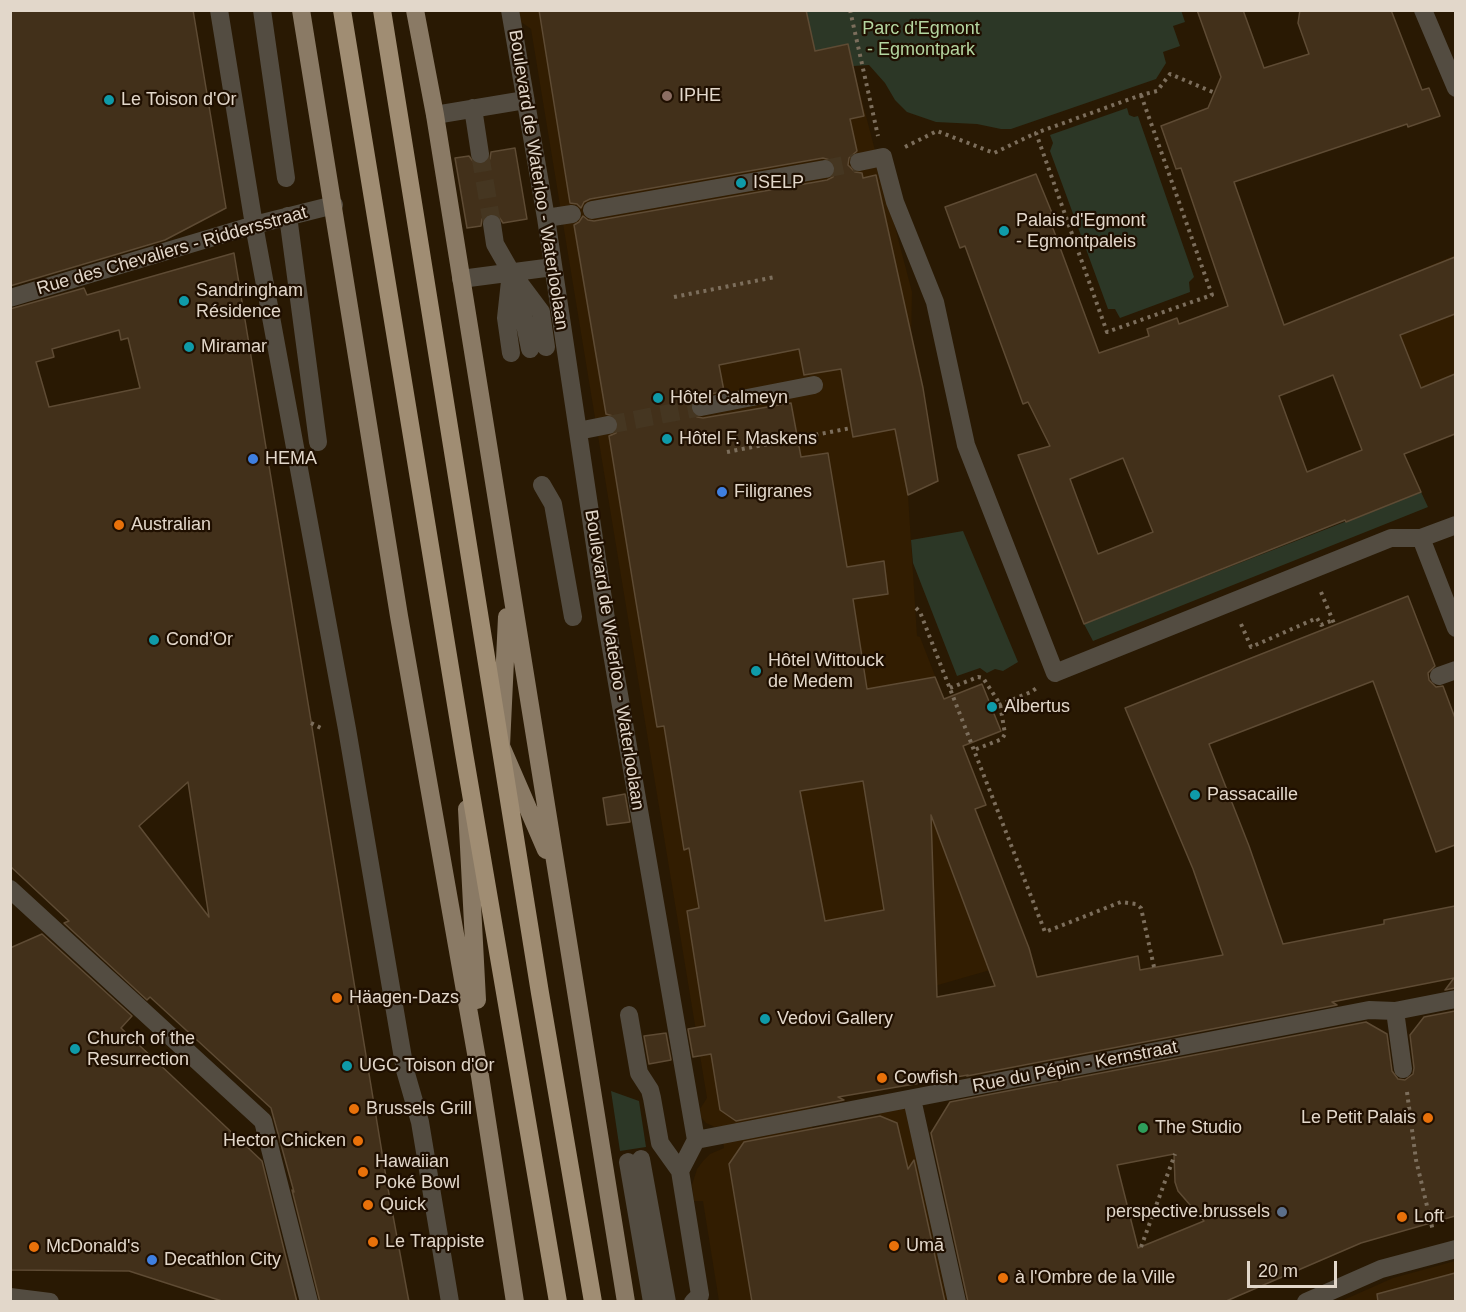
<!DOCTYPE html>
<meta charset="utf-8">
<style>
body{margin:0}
#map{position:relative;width:1466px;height:1312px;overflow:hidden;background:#291903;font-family:Arial,sans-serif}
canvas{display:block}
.frame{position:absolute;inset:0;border:12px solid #e2d7ca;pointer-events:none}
.scale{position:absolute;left:1247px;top:1261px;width:90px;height:27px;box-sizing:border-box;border:3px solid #e2d7ca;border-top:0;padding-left:8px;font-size:18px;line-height:21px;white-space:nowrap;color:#e2d7ca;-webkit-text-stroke:4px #1f0f00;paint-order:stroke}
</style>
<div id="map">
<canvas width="1466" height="1312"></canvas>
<div class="frame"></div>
<div class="scale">20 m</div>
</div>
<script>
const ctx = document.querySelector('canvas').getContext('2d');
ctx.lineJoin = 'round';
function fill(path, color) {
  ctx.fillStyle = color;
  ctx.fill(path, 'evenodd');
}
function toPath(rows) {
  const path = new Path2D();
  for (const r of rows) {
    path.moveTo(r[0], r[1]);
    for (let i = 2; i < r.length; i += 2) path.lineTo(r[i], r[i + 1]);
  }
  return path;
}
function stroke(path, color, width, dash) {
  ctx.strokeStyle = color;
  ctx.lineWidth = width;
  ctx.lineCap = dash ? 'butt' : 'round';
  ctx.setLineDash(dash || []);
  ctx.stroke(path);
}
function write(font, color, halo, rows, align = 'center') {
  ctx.font = font + ' Arial,sans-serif';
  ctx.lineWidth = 4.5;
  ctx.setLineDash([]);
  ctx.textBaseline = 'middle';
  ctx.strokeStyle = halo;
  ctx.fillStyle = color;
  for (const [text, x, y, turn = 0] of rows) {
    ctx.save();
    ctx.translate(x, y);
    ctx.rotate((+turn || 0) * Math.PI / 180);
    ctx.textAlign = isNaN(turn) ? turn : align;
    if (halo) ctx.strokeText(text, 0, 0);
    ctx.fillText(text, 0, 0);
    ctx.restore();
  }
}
fill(toPath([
 [519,11,806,11,853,66,912,292,908,495,917,636,920,637,944,699,947,698,966,745,963,746,986,805,975,809,1032,958,799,1025,813,1131,880,1118,879,1111,913,1105,957,1301,719,1301,703,1201,694,1201,692,1185,697,1169,703,1161,710,1154,724,1148,721,1126,715,1127,706,1123,701,1117,700,1109,707,1098,531,29,521,22],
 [1455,255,1455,434,1410,452,1352,298],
 [1455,1261,1455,1301,1339,1302,1393,1278]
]), '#321d01');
fill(toPath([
 [1181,10,1185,22,1173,26,1180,46,1163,52,1166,63,1156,79,1011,129,1001,129,977,124,936,122,907,112,895,100,885,83,869,65,853,66,814,51,806,11],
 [1127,108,1129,115,1134,117,1138,116,1194,277,1189,282,1190,292,1120,318,1115,309,1108,309,1050,151,1053,143,1050,135],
 [1421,492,1428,507,1093,641,1084,624],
 [963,531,1018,662,1003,671,995,669,987,673,980,668,957,676,913,563,911,540],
 [611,1091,639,1101,646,1147,620,1151]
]), '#2c3726');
const building = toPath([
 [10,10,193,10,226,208,165,240,10,286,10,10],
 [539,10,806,10,815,51,848,44,864,116,850,119,857,151,849,158,848,165,855,172,862,173,863,178,876,175,923,388,938,481,908,495,895,429,853,437,841,369,804,375,799,349,719,365,724,391,694,398,690,404,690,410,697,417,703,418,791,403,801,457,828,453,847,567,884,561,888,594,853,599,867,689,935,677,944,699,982,684,1001,731,963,746,986,805,975,809,1029,948,1037,977,1138,956,1140,970,1223,955,1193,869,1125,708,1408,596,1435,666,1428,673,1429,680,1436,687,1443,686,1455,718,1455,845,1436,852,1373,681,1209,744,1249,846,1283,944,1384,924,1384,920,1455,906,1455,988,1445,990,1454,978,1332,1002,1337,1005,967,1076,968,1075,838,1097,844,1100,736,1121,720,1110,711,1054,693,1057,688,1029,705,1026,687,911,699,908,689,848,684,850,664,726,657,727,636,602,609,436,616,433,619,423,616,417,606,414,574,225,579,222,583,216,588,220,594,221,827,180,833,177,836,168,833,161,823,158,590,199,584,202,581,208,577,204,570,203,539,10],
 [863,781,884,910,825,921,800,791,863,781],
 [931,815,995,986,937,997,931,815],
 [1197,10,1243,10,1264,68,1309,54,1298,23,1300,10,1391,10,1422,90,1429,88,1440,116,1408,127,1407,124,1234,182,1284,325,1455,257,1455,314,1400,335,1421,388,1455,374,1455,434,1404,454,1421,492,1346,522,1345,520,1084,624,1018,455,1050,446,1028,402,1023,404,965,246,960,248,945,207,1036,174,1052,213,1048,215,1099,353,1149,336,1147,329,1177,318,1179,324,1228,306,1181,168,1176,169,1161,126,1208,108,1221,77,1197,10],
 [1333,375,1362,450,1307,472,1279,396,1333,375],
 [1123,458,1153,532,1098,554,1070,479,1123,458],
 [515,148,527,219,503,223,497,214,490,213,482,219,481,226,467,228,455,158,469,156,475,164,482,165,490,159,491,152,515,148],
 [234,253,387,1183,409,1302,320,1302,292,1190,294,1192,271,1108,150,997,147,1000,64,923,69,921,10,866,10,309,84,288,87,295,234,253],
 [119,330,121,340,128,338,140,388,49,407,36,362,54,357,52,349,119,330],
 [188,782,209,917,139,826,188,782],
 [625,794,630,822,607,825,603,798,625,794],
 [42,934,132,1016,121,1028,262,1161,297,1302,225,1302,129,1271,10,1270,10,948,42,934],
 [1455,1011,1455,1216,1361,1243,1224,1302,968,1302,931,1133,950,1102,1366,1022,1387,1034,1392,1071,1398,1079,1405,1080,1413,1074,1414,1068,1410,1035,1424,1017,1455,1011],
 [1174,1154,1175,1182,1178,1191,1204,1221,1138,1248,1117,1165,1174,1154],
 [666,1033,671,1060,649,1064,644,1036,666,1033],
 [880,1116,897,1123,908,1169,914,1160,945,1302,752,1302,729,1164,744,1142,880,1116],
 [1455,1273,1455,1302,1378,1302,1377,1294,1455,1273]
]);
fill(building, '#42301a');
stroke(building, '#5e4b34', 1.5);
stroke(toPath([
 [480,154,492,224],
 [825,169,859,162],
 [608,425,701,407]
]), '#453621', 18, [18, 9]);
stroke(toPath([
 [850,10,878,136],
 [1141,95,1212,295,1107,332,1036,133,1141,95,1157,91,1170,74,1215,93],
 [905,147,937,131,994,153,1036,133],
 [674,297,775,277],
 [727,452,851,428],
 [1321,592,1335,626],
 [916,608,920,612,1045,932,1121,902,1136,904,1141,908,1154,967],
 [1241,624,1251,647,1317,618,1321,625,1333,620],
 [950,688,978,677,983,678,1000,704,1005,734,1002,739,974,750],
 [992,708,1031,692,1038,687],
 [311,723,323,729],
 [1407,1092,1416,1160,1433,1231],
 [1141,1247,1175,1154]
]), '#7c6e5c', 4, [3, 4.5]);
stroke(toPath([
 [219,10,254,225,347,729,405,1070,420,1122,450,1302],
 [262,10,286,178],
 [510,10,546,218,606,619,696,1140,680,1171,700,1295,693,1302],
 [1423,10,1456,88],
 [473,108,480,154],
 [435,115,525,100],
 [859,162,883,157,895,202,935,302,966,445,1055,673,1391,538,1421,538,1456,525],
 [592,210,825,169],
 [288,216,318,442],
 [546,218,572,214],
 [492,224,495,244,511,272,541,312,546,347],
 [461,279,553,267],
 [514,283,523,315,530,349],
 [10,298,254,225,334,205],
 [511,353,506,318,511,272],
 [701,407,814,385],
 [578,431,608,425],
 [542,485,553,504,573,617],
 [1421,538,1456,628],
 [1439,676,1456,670],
 [10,889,263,1121,309,1302],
 [1395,1011,1403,1069],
 [629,1015,639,1073,650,1090,652,1098,660,1143,680,1171],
 [912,1099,957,1302],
 [696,1140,1369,1010,1395,1011,1456,999],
 [641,1159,667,1302],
 [628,1162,652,1302],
 [10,1297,50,1302],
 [1306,1302,1381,1269,1456,1249]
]), '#534c41', 18);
stroke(toPath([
 [301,10,399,616,480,1076,515,1302],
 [415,10,435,115,626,1302],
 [507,617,501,746,546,850],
 [467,809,477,1000]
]), '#8a7a65', 18);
stroke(toPath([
 [342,10,464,753,558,1302],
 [382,10,540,993,593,1302]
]), '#a08d73', 18);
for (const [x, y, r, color] of [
 [667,96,6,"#8d6e63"],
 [109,100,6,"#0f9aa8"],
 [741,183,6,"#0f9aa8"],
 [1004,231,6,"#0f9aa8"],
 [184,301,6,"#0f9aa8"],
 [189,347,6,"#0f9aa8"],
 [658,398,6,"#0f9aa8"],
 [667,439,6,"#0f9aa8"],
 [253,459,6,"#3f7fe0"],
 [722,492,6,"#3f7fe0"],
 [119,525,6,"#e8710a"],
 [154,640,6,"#0f9aa8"],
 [756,671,6,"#0f9aa8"],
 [992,707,6,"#0f9aa8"],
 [1195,795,6,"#0f9aa8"],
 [337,998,6,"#e8710a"],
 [765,1019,6,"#0f9aa8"],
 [75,1049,6,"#0f9aa8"],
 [347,1066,6,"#0f9aa8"],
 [882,1078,6,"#e8710a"],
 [354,1109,6,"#e8710a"],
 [1428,1118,6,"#e8710a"],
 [1143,1128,6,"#2e9e5b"],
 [358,1141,6,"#e8710a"],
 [363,1172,6,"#e8710a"],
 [368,1205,6,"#e8710a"],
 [1282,1212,6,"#5c6f8a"],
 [1402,1217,6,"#e8710a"],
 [373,1242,6,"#e8710a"],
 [894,1246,6,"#e8710a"],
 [34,1247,6,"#e8710a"],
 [152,1260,6,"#3f7fe0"],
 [1003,1278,6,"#e8710a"]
]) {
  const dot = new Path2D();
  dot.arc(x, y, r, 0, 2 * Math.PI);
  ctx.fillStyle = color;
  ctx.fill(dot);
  stroke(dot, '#1f0f00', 2);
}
write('18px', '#b4d6a0', '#1f0f00', [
 ["Parc d'Egmont",921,29],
 ["- Egmontpark",921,50]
]);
write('18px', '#e2d7ca', '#1f0f00', [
 ["IPHE",679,96],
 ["Le Toison d'Or",121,100],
 ["ISELP",753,183],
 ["Palais d'Egmont",1016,221],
 ["- Egmontpaleis",1016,242],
 ["Sandringham",196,291],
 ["Résidence",196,312],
 ["Miramar",201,347],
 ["Hôtel Calmeyn",670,398],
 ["Hôtel F. Maskens",679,439],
 ["HEMA",265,459],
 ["Filigranes",734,492],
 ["Australian",131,525],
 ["Cond’Or",166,640],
 ["Hôtel Wittouck",768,661],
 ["de Medem",768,682],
 ["Albertus",1004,707],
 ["Passacaille",1207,795],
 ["Häagen-Dazs",349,998],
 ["Vedovi Gallery",777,1019],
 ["Church of the",87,1039],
 ["Resurrection",87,1060],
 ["UGC Toison d'Or",359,1066],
 ["Cowfish",894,1078],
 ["Brussels Grill",366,1109],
 ["Le Petit Palais",1416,1118,"right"],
 ["The Studio",1155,1128],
 ["Hector Chicken",346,1141,"right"],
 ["Hawaiian",375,1162],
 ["Poké Bowl",375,1183],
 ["Quick",380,1205],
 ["perspective.brussels",1270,1212,"right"],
 ["Loft",1414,1217],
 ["Le Trappiste",385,1242],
 ["Umā",906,1246],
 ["McDonald's",46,1247],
 ["Decathlon City",164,1260],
 ["à l'Ombre de la Ville",1015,1278]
], 'left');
write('18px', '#e2d7ca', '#1f0f00', [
 ["Boulevard de Waterloo - Waterloolaan",538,180,81],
 ["Rue des Chevaliers - Riddersstraat",172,251,-16],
 ["Boulevard de Waterloo - Waterloolaan",614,660,81],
 ["Rue du Pépin - Kernstraat",1075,1067,-11]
]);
</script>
